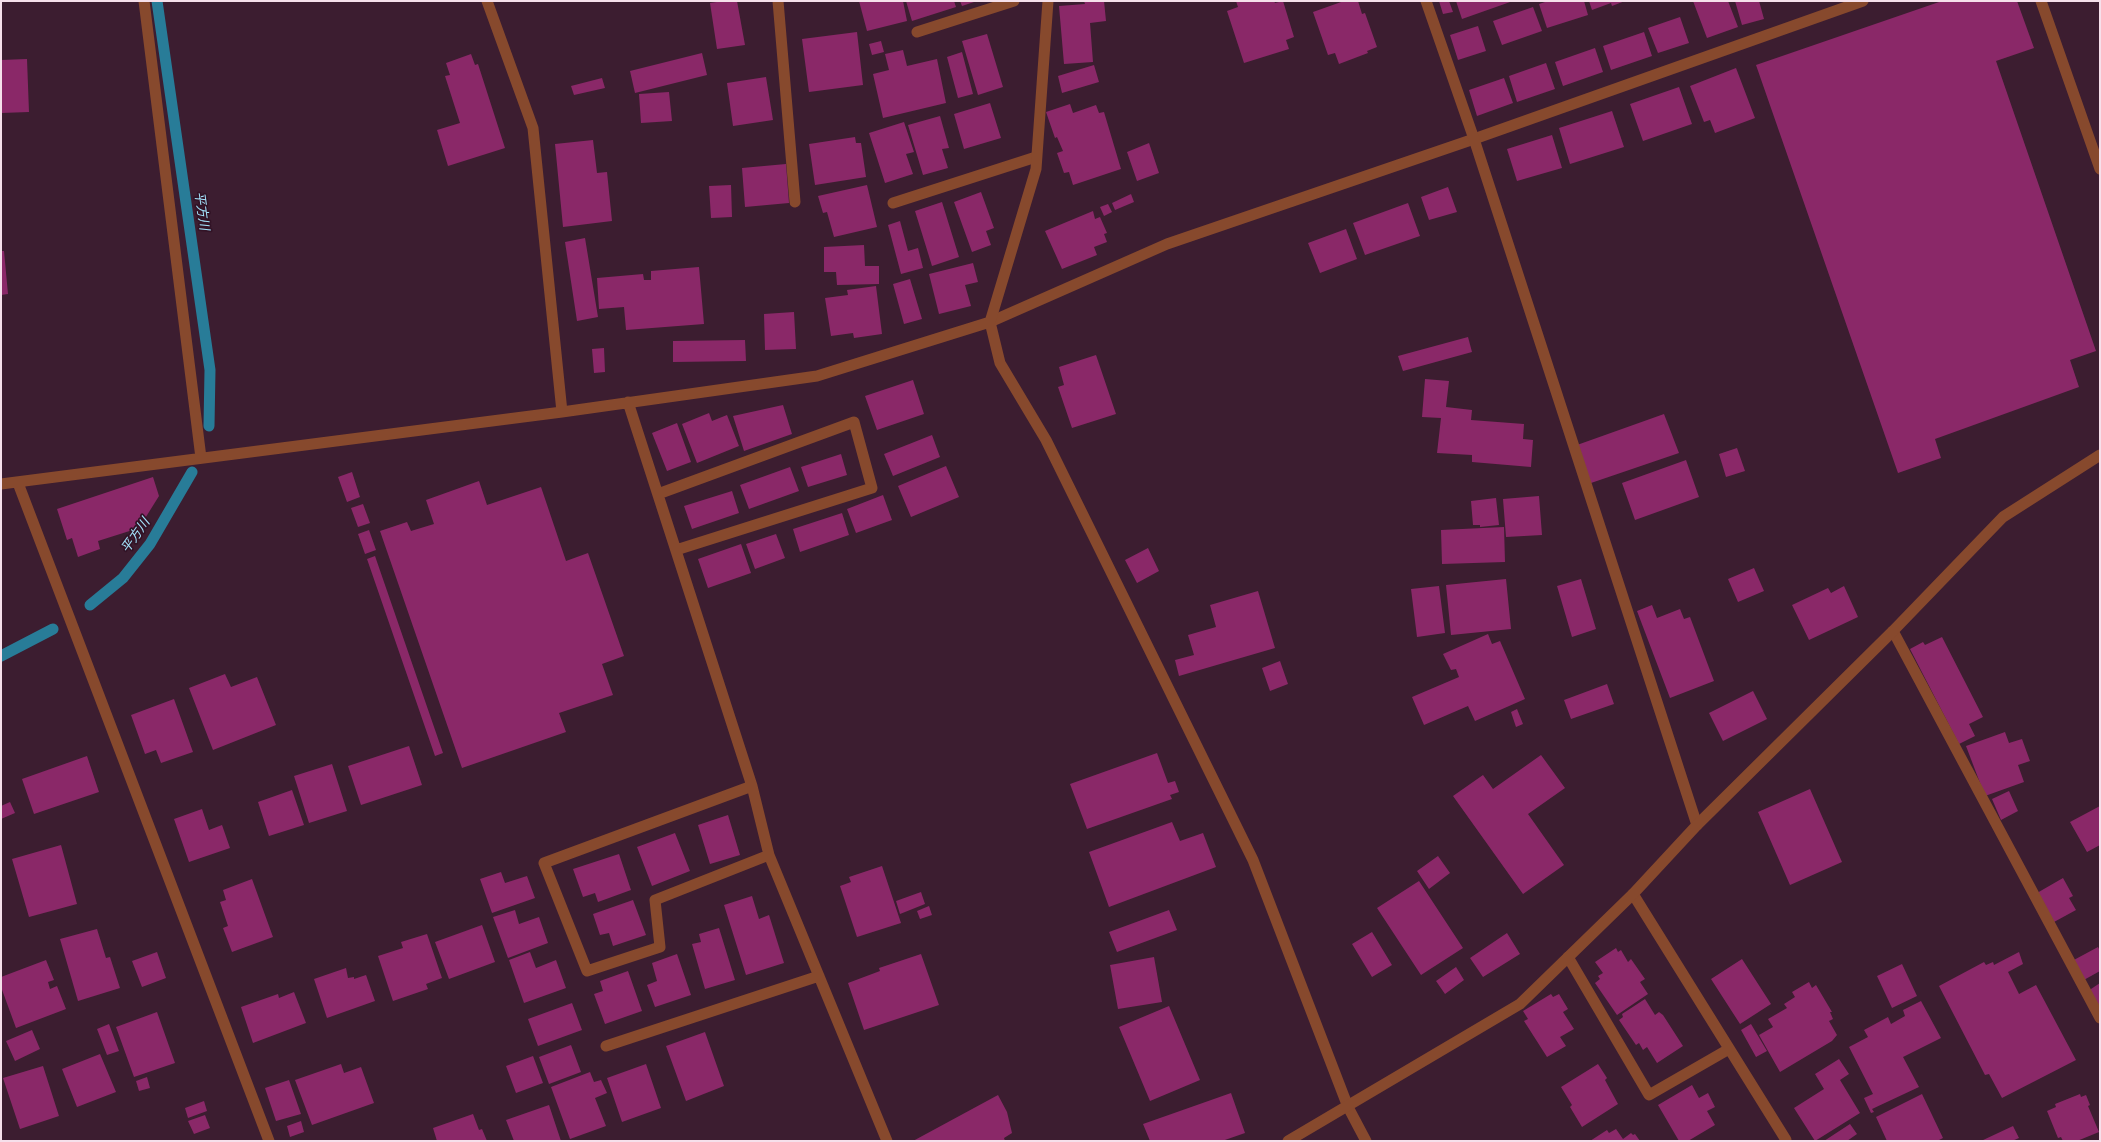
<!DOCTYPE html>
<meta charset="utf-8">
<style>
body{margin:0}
#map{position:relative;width:2101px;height:1142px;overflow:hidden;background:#3c1d30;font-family:"Sofia Sans Condensed",sans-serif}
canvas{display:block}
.frame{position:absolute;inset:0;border:2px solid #f6e0eb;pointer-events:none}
</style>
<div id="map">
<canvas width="2101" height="1142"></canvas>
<div class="frame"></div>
</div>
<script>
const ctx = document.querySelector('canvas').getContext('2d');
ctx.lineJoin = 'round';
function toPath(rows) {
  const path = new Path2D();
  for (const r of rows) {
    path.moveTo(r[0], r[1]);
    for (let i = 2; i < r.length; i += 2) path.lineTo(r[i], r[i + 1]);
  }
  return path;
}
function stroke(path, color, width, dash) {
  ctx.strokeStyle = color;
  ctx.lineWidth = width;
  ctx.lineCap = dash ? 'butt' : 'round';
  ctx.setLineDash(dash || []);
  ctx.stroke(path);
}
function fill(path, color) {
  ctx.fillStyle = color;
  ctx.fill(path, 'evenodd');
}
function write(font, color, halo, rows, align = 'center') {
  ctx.font = font + ' "Sofia Sans Condensed","Noto Sans JP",sans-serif';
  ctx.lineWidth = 3.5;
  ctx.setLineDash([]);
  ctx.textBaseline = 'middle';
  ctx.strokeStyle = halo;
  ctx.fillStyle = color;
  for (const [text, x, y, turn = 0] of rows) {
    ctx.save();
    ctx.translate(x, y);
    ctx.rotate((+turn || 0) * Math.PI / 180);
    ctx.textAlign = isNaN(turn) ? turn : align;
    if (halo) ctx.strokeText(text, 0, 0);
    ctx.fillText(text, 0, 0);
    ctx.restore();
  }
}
stroke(toPath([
 [157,1,210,370,209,426],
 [90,605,123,578,150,544,192,472],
 [1,656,53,629]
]), '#287c98', 11);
fill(toPath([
 [723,1,737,1,745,45,717,49,710,3],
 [859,1,903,1,907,21,867,31],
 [906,1,954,1,956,7,912,21],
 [960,1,977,1,962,6],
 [1084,1,1104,1,1106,21,1090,23,1093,62,1064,64,1059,6,1085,4],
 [1236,1,1274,1,1275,3,1283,1,1294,37,1286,40,1289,49,1244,63,1227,11,1238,7],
 [1344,1,1358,1,1362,14,1365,13,1377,47,1367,51,1368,53,1339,64,1335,53,1328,55,1313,12],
 [1439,1,1449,1,1453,12,1443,14],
 [1456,1,1513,1,1462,19],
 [1548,1,1584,1,1588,15,1547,28,1539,4],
 [1589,1,1625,1,1612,6,1611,3,1592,10],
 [1693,1,1728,1,1738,27,1707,38],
 [1735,1,1759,1,1764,19,1742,25],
 [1942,1,2017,1,2034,48,1996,61,2096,351,2070,360,2079,387,1935,439,1941,458,1898,473,1756,65],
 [1533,7,1542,31,1502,45,1493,21],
 [1680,17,1689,43,1658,53,1648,28],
 [1478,26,1486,51,1458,60,1450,35],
 [857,32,863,85,809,92,802,39],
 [1644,32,1652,56,1611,70,1603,46],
 [987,34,1003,87,978,95,962,41],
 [881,41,884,52,872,55,869,44],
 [1595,48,1603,72,1563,86,1555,62],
 [903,50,907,66,937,59,946,103,883,118,873,74,889,70,885,54],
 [962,52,973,94,958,98,947,57],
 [702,53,707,75,635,93,630,71],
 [471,54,475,65,478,64,505,148,448,166,437,130,460,123,445,76,450,75,446,63],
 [27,59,29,112,1,113,1,60],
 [1546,63,1555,89,1517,102,1509,76],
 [1094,65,1099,82,1062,93,1058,76],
 [1736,68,1755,118,1715,133,1710,120,1704,122,1690,86],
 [766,77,773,120,733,126,727,83],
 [602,78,605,88,574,95,571,86],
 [1504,78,1513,103,1477,116,1469,90],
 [1679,87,1692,124,1643,141,1630,104],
 [669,92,672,121,641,123,639,94],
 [990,103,1001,138,964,149,954,114],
 [1070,104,1073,113,1096,105,1099,113,1104,112,1121,169,1073,185,1069,172,1064,173,1057,153,1063,151,1057,137,1055,138,1046,112],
 [1612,111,1624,147,1570,164,1559,128],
 [940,116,949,148,942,149,948,168,923,175,908,125],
 [904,122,914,152,906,154,913,174,885,183,869,133],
 [1552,135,1562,168,1517,181,1507,149],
 [855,137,856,143,861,143,866,177,815,185,809,144],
 [593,140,597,173,607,172,612,221,563,227,555,144],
 [1149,143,1159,173,1137,181,1127,152],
 [786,164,789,203,745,207,742,168],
 [731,185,732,217,711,218,709,186],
 [867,185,877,227,834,237,827,212,823,213,818,196],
 [1448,187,1457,212,1429,220,1421,197],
 [981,192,994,228,986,231,991,245,972,252,954,202],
 [1131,194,1134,202,1115,210,1112,203],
 [942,202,959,257,932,266,915,211],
 [1408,203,1420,236,1365,255,1353,223],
 [1108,204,1112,212,1104,216,1100,207],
 [1093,211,1095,219,1100,217,1107,233,1104,234,1107,242,1094,247,1097,255,1062,269,1045,231],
 [900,221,908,251,918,248,923,268,901,274,888,225],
 [1346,229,1357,259,1320,273,1308,243],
 [585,238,598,317,577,321,565,242],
 [864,245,865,266,879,266,879,284,837,285,836,272,824,272,824,247],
 [1,251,4,251,8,294,1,295],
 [973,263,978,282,965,285,971,306,939,314,929,274],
 [699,267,704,324,626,330,624,307,599,309,597,278,643,274,644,280,651,280,651,271],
 [910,279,922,319,904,324,893,284],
 [876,286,882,334,854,338,853,333,831,336,825,298,848,295,847,290],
 [794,312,796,349,765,350,764,314],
 [1468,337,1472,352,1403,371,1398,356],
 [745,340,746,361,673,362,673,341],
 [604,348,605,372,594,373,592,349],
 [1096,355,1116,414,1072,428,1058,387,1064,385,1059,367],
 [1425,379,1449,381,1446,407,1472,410,1471,420,1524,424,1523,439,1533,440,1531,467,1472,462,1472,455,1437,453,1441,418,1422,417],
 [913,380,924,414,877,430,865,396],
 [783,405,792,434,744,451,733,416],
 [709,413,712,421,727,415,739,446,697,463,682,424],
 [1664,414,1679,453,1591,483,1577,445],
 [677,423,691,462,667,471,652,433],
 [932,435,940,457,893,476,884,454],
 [1737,448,1745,471,1726,477,1719,454],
 [841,454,847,475,808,487,801,467],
 [1686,460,1699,497,1635,520,1622,483],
 [946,466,959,497,911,517,898,486],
 [790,467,799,491,749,509,740,485],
 [352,472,360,497,347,502,338,477],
 [153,477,159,496,139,528,98,541,100,549,78,557,72,538,67,540,57,509],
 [479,481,487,505,541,487,566,561,588,553,624,656,602,664,613,695,559,713,566,732,462,768,380,531,407,522,411,531,434,524,426,500],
 [732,491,739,513,692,529,684,506],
 [883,495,892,520,856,533,847,509],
 [1539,496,1542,535,1506,537,1503,499],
 [1496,498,1499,525,1480,527,1480,525,1473,525,1471,501],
 [363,504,370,523,358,527,351,508],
 [842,513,849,535,800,552,793,529],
 [1504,527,1505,562,1442,564,1441,530],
 [369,530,376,550,365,554,358,534],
 [776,534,785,558,755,569,746,544],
 [741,544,751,573,708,588,698,559],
 [1148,548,1159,571,1137,583,1125,560],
 [375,556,443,753,435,756,367,559],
 [1754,568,1764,591,1738,602,1728,579],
 [1506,579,1511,629,1451,635,1446,585],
 [1581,579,1596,629,1572,637,1557,586],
 [1439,586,1445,633,1417,637,1411,589],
 [1844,586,1858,617,1809,640,1792,605,1828,588,1831,593],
 [1258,591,1275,648,1179,676,1175,660,1194,655,1188,635,1216,627,1210,605],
 [1652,605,1657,618,1680,609,1684,619,1690,617,1714,681,1670,698,1637,611],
 [1488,634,1492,644,1500,641,1525,699,1475,721,1468,706,1424,725,1412,697,1459,677,1456,669,1451,670,1443,654],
 [1942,637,1983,717,1969,724,1975,736,1959,744,1910,649,1923,642,1925,645],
 [1280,661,1288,684,1270,691,1262,668],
 [225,674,231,687,257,677,276,725,213,750,189,688],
 [1607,684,1614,704,1571,719,1564,700],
 [1753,691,1767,719,1723,741,1709,713],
 [174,699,193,752,161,763,156,750,145,754,131,715],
 [1517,709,1523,724,1516,727,1511,712],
 [2005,732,2009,743,2022,739,2030,761,2018,765,2024,782,1985,796,1966,746],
 [409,746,422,785,361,805,348,766],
 [1157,753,1168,783,1175,781,1179,792,1170,795,1172,799,1087,829,1070,784],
 [1541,755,1565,788,1528,814,1564,865,1523,894,1453,796,1483,775,1493,789],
 [87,756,99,792,34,814,22,779],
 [332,764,347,811,309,823,294,776],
 [1810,789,1842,862,1790,885,1758,812],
 [292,790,304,825,269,836,258,802],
 [2009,791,2018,811,2001,820,1992,799],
 [10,802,15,813,1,819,1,806],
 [2100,806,2100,845,2087,852,2070,822],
 [202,809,209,830,222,825,230,848,189,862,174,819],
 [728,815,740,855,710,864,698,825],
 [1172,822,1180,841,1203,833,1216,867,1109,907,1089,852],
 [675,833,690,871,652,886,637,847],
 [61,845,77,904,29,917,12,859],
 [619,854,631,890,598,902,595,893,583,897,573,869],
 [1438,856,1450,873,1429,889,1417,871],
 [882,866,901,923,857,937,840,886,851,882,849,877],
 [501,872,505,883,527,876,535,898,492,913,480,879],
 [2063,878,2073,896,2069,898,2076,910,2054,922,2037,893],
 [252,879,273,937,232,952,223,928,228,926,220,902,226,900,223,890],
 [1419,881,1463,948,1421,975,1377,908],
 [921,892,925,904,900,914,896,901],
 [752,896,759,919,769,915,784,963,746,975,724,905],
 [633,900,646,935,613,946,609,933,600,935,593,914],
 [929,906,932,915,920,919,917,911],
 [515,910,519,924,539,917,548,943,508,958,493,917],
 [1169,910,1177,930,1117,952,1109,932],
 [482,925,495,962,449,979,435,942],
 [719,928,735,980,705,989,692,944,701,942,699,934],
 [97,929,106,958,110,957,120,988,78,1001,60,939],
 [1372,932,1392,965,1372,977,1352,944],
 [1507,933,1520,954,1483,977,1470,958],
 [427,934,442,978,426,984,428,989,393,1001,378,956,403,948,401,942],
 [2098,947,2100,951,2100,971,2082,981,2072,961],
 [1616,948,1618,952,1621,950,1628,962,1631,959,1645,979,1640,982,1648,994,1617,1015,1595,983,1600,979,1598,976,1603,973,1595,962],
 [157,952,166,978,142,987,132,961],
 [530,952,536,968,556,960,566,988,524,1003,509,960],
 [2019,952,2023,964,2008,972,2019,994,2036,985,2076,1060,2002,1098,1989,1074,1985,1075,1939,986,1984,962,1986,965,1993,962,1994,965],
 [677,954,691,995,655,1007,647,985,657,981,652,963],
 [921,954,939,1005,864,1030,848,983,880,971,879,968],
 [1154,957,1162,1002,1118,1009,1110,965],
 [1742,959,1771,1004,1740,1024,1711,979],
 [46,960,54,980,48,982,50,989,57,986,66,1009,16,1028,1,987,1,977],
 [1902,964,1917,996,1892,1008,1877,976],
 [1456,967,1464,980,1445,994,1436,981],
 [346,968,348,978,354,977,354,979,366,975,375,1001,327,1018,314,979],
 [628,971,642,1011,605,1024,594,994,603,991,600,981],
 [1809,982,1812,988,1816,985,1832,1012,1830,1012,1833,1019,1829,1021,1837,1035,1832,1041,1780,1072,1759,1035,1773,1027,1768,1019,1787,1008,1784,1004,1795,997,1792,992],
 [2100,983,2100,1012,2088,991],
 [294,992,306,1023,253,1043,241,1007,278,994,279,998],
 [1551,994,1553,997,1559,994,1568,1009,1563,1012,1574,1029,1560,1037,1566,1046,1547,1057,1524,1021,1528,1019,1523,1011],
 [1645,999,1655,1015,1659,1012,1663,1015,1683,1046,1657,1063,1647,1047,1643,1050,1639,1043,1636,1045,1619,1020,1623,1017,1622,1014],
 [1921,1001,1941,1038,1903,1057,1919,1087,1872,1109,1874,1112,1871,1113,1864,1098,1873,1094,1849,1047,1868,1037,1864,1030,1888,1017,1891,1024,1905,1016,1903,1010],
 [572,1003,582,1030,538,1046,528,1019],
 [1169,1006,1200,1080,1150,1101,1119,1027],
 [157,1012,175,1063,134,1077,116,1027],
 [109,1024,119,1051,107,1055,97,1029],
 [1751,1024,1767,1051,1756,1057,1741,1030],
 [32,1030,40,1049,15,1061,6,1041],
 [705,1032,724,1086,686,1101,666,1046],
 [571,1045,581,1072,549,1084,539,1057],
 [100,1054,116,1092,77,1107,62,1069],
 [533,1056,543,1083,516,1093,506,1066],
 [1839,1059,1849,1074,1840,1080,1860,1113,1815,1141,1794,1108,1824,1089,1815,1074],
 [341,1064,344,1073,361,1067,374,1103,312,1125,295,1080],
 [646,1064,661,1108,622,1122,607,1078],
 [1598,1064,1607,1078,1605,1080,1618,1104,1582,1127,1570,1107,1572,1105,1561,1087],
 [43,1066,59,1116,20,1129,3,1078],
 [590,1072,594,1082,601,1080,607,1093,595,1098,606,1126,570,1139,551,1087],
 [147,1077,150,1088,139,1091,136,1081],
 [289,1080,301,1114,276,1121,265,1088],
 [1692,1085,1699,1098,1708,1093,1715,1107,1707,1111,1715,1125,1688,1141,1679,1141,1658,1105],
 [1231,1093,1245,1133,1222,1141,1150,1141,1143,1124],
 [1922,1094,1943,1138,1937,1141,1887,1141,1876,1117],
 [2080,1094,2081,1097,2086,1095,2090,1105,2088,1106,2099,1132,2077,1141,2063,1141,2061,1137,2058,1138,2047,1111,2056,1107,2055,1104],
 [998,1095,1007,1112,1012,1133,1004,1138,1005,1141,913,1141],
 [204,1101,207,1111,188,1118,185,1108],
 [549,1105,561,1141,514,1141,506,1120],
 [473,1114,479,1130,482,1129,487,1141,437,1141,433,1128],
 [205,1115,210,1128,194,1134,188,1121],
 [301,1121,304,1132,290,1137,287,1126],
 [1850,1124,1857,1134,1847,1141,1824,1141],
 [2013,1126,2019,1138,2012,1141,1981,1141],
 [1616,1129,1623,1139,1631,1133,1633,1135,1635,1134,1640,1141,1590,1141,1607,1130,1609,1133]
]), '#8a2868');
stroke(toPath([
 [778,1,795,202],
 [917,32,1014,1],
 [893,203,1036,157],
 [990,322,1167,244,1474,139,1863,1]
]), '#87492d', 11);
stroke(toPath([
 [144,1,201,458],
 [487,1,533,128,562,412],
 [1048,1,1036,169,990,322,1000,363,1046,440,1253,860,1348,1107,1366,1141],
 [1426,1,1474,139,1697,825],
 [2041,1,2100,169],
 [628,402,752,786,769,855,887,1141],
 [18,483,269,1141],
 [1,484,562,412,817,376,990,322],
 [658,494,854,422,872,488,676,550],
 [1893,631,2100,1018],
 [752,786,544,863,587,971,660,947,655,900,769,855],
 [1633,894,1786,1140],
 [1568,957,1649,1095,1729,1049],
 [606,1046,819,976]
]), '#87492d', 11);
stroke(toPath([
 [1288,1141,1520,1004,1633,894,1697,825,1893,631,2003,517,2100,455]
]), '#87492d', 11);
write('italic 13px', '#a4e2fb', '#321326', [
 ["平方川",201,211,82],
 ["平方川",136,536,-55]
]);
</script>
